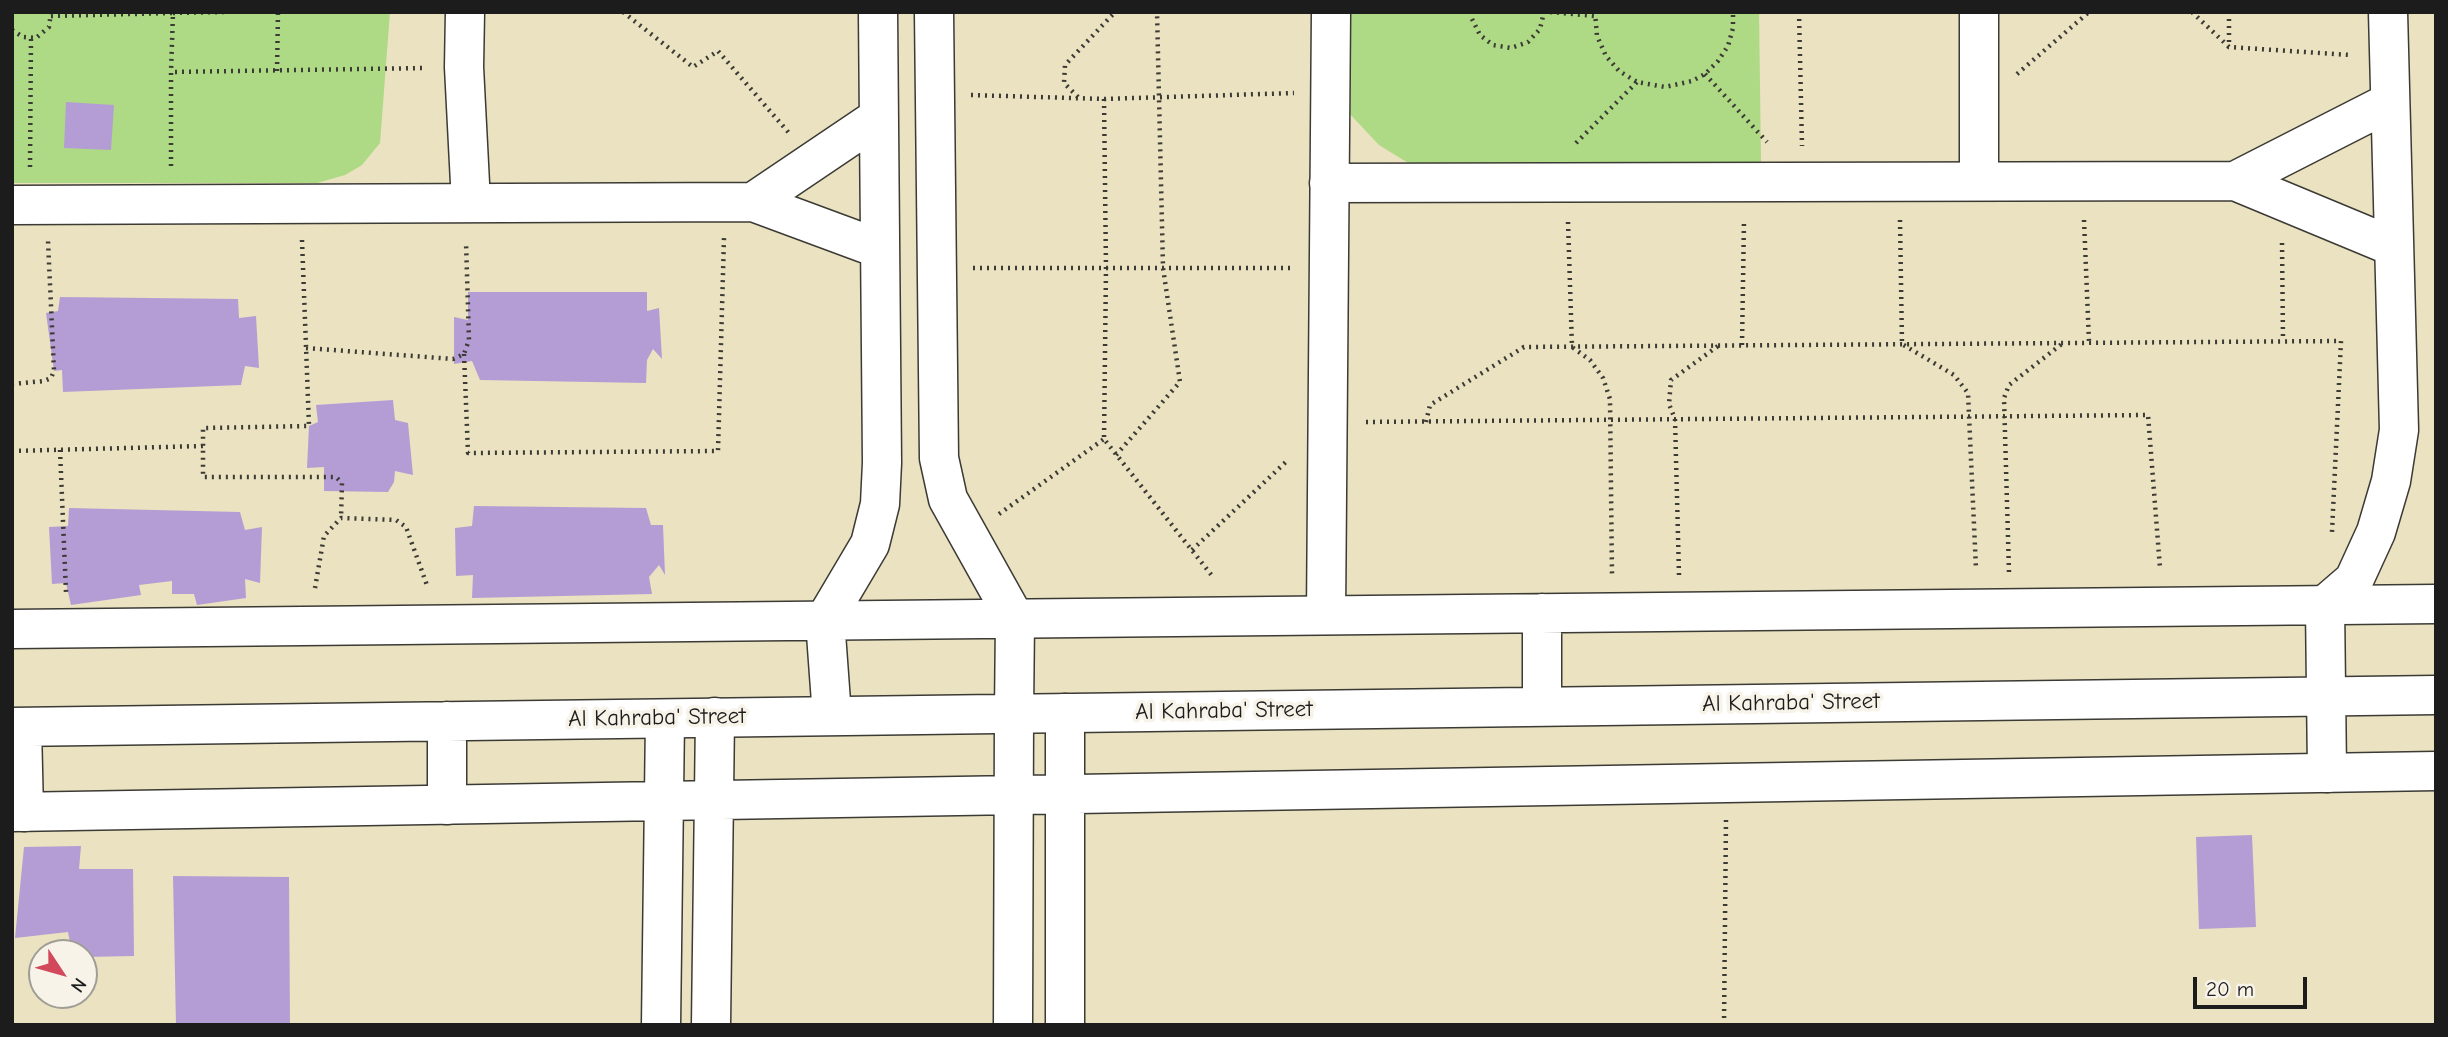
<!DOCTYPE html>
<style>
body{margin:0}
#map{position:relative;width:2448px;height:1037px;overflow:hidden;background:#eae2c0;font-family:"Comic Neue",sans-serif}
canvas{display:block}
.frame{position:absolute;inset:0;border:14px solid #1c1c1c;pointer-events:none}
.north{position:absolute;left:28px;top:939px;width:70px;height:70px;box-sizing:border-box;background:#f7f3e8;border:2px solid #9f9d96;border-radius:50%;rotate:126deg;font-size:19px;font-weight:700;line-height:28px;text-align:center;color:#1c1c1c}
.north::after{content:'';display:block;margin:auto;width:24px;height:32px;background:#d1495b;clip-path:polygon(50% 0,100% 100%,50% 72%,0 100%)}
.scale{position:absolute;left:2193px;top:977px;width:114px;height:32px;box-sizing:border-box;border:4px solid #1c1c1c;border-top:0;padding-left:9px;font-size:21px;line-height:24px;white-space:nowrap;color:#1c1c1c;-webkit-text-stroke:5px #f7f3e8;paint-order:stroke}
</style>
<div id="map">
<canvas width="2448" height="1037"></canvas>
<div class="frame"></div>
<div class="north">N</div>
<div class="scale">20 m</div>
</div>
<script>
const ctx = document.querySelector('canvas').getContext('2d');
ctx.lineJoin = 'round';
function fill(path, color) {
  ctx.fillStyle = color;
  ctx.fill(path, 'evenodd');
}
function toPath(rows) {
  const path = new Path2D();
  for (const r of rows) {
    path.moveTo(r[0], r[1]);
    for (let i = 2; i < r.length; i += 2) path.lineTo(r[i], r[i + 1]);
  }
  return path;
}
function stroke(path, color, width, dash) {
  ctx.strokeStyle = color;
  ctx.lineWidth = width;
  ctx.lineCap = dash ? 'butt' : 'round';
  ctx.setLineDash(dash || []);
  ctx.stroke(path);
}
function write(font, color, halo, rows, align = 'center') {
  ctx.font = font + ' "Comic Neue",sans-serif';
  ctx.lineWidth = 7;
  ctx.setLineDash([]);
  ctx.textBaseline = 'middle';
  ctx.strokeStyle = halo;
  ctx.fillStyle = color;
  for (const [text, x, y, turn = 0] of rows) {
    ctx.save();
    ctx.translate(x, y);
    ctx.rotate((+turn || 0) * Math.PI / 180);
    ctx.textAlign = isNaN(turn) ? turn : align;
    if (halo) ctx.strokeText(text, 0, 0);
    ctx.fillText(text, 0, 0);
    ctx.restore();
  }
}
fill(toPath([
 [12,12,390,12,380,143,362,165,345,175,317,183,12,183],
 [1350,12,1759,12,1761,163,1792,181,1418,169,1379,145,1349,113]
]), '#aed985');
fill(toPath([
 [66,102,114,105,111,150,64,148],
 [468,292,647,292,647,311,659,308,662,359,653,349,647,360,646,383,480,380,472,361,454,364,454,317,468,320],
 [60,297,238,299,239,318,256,316,259,368,245,366,241,385,63,392,62,370,54,371,46,313,58,311],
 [393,400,395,420,408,423,413,475,395,471,394,482,388,492,324,491,324,467,307,468,309,426,318,422,316,405],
 [474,506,646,508,651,525,663,525,665,575,659,565,649,577,652,594,472,598,473,575,456,576,455,528,472,526],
 [69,508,240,512,245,530,262,527,260,583,245,579,246,598,197,605,194,594,172,594,172,581,139,585,141,595,71,605,66,583,52,584,49,527,68,526],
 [2252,835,2256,927,2199,929,2196,837],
 [81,846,79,869,133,869,134,956,84,957,84,953,72,953,68,932,15,938,24,847],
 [173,876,289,877,290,1025,176,1025]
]), '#b49dd4');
const minor = toPath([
 [465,12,464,67,471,203],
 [934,12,939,458,948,499,1015,619],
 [1979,12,1979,181],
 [2235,181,2390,102],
 [1329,183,2235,181,2394,247],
 [753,202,879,117],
 [12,205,753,202,880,249],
 [2325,605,2354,580,2376,532,2391,481,2399,430,2388,12],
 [1326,615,1331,12],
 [825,620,870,544,880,504,882,463,878,12],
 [12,812,2436,771],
 [661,1025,665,719],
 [711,1025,715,717],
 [1013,1025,1014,714],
 [1065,1025,1065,713]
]);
const tertiary = toPath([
 [2325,605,2327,773],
 [1542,613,1542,707],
 [825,620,832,716],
 [12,629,2436,604],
 [1014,714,1015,619],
 [447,721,447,805],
 [12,727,2436,695],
 [22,727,24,812]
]);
stroke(minor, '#3b3a35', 41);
stroke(tertiary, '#3b3a35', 41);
stroke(toPath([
 [623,12,693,67,718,51,789,133],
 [1472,12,1472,19,1480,35,1493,45,1511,48,1528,42,1540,29,1544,12],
 [1550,12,1595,16],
 [1595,12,1597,36,1606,56,1619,71,1637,82,1665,87,1692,81,1705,74,1718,61,1728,46,1733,28,1733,12],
 [1799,12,1802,146],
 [2192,12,2229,47,2350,55],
 [2229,12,2229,46],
 [173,13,225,12],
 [51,16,173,13,171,72],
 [12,30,23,37,36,38,49,27,51,12],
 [277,71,278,12],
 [1705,74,1767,142],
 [2017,74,2089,12],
 [971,95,1104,99,1106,268,1104,439,1213,577],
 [1078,97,1064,83,1065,65,1115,12],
 [1104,99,1294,93],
 [1576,143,1637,82],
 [171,166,171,72,425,68],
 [30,167,31,38],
 [1900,220,1902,344,1954,375,1968,393,1976,569],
 [2084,220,2089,342],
 [1568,222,1572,347,1590,360,1603,378,1610,399,1612,576],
 [302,240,309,426,203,428,203,477,336,477,342,483,341,518],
 [2282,243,2283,340],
 [973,268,1290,268],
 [1742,345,1744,220],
 [306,348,453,359,464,354,469,340,466,242],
 [464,354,468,453,718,451,724,238],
 [12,384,44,381,51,378,54,371,48,241],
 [1366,422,2148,415,2160,568],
 [1426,422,1430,405,1524,347,2341,341,2332,532],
 [60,450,66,592],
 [12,451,203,446],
 [1116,455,1180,382,1163,268,1157,12],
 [999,514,1104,439],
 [1192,550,1288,460],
 [2009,572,2004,398,2009,385,2063,343],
 [1679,575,1675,419,1669,404,1671,380,1718,346],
 [315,588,324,536,341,518,396,520,406,527,428,588],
 [1724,1025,1726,819]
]), '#3b3a35', 4.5, [2, 5]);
stroke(minor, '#fff', 38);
stroke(tertiary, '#fff', 38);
write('23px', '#1c1c1c', '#f7f3e8', [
 ["Al Kahraba' Street",1791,703,-1],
 ["Al Kahraba' Street",1224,711,-1],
 ["Al Kahraba' Street",657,718,-1]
]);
</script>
